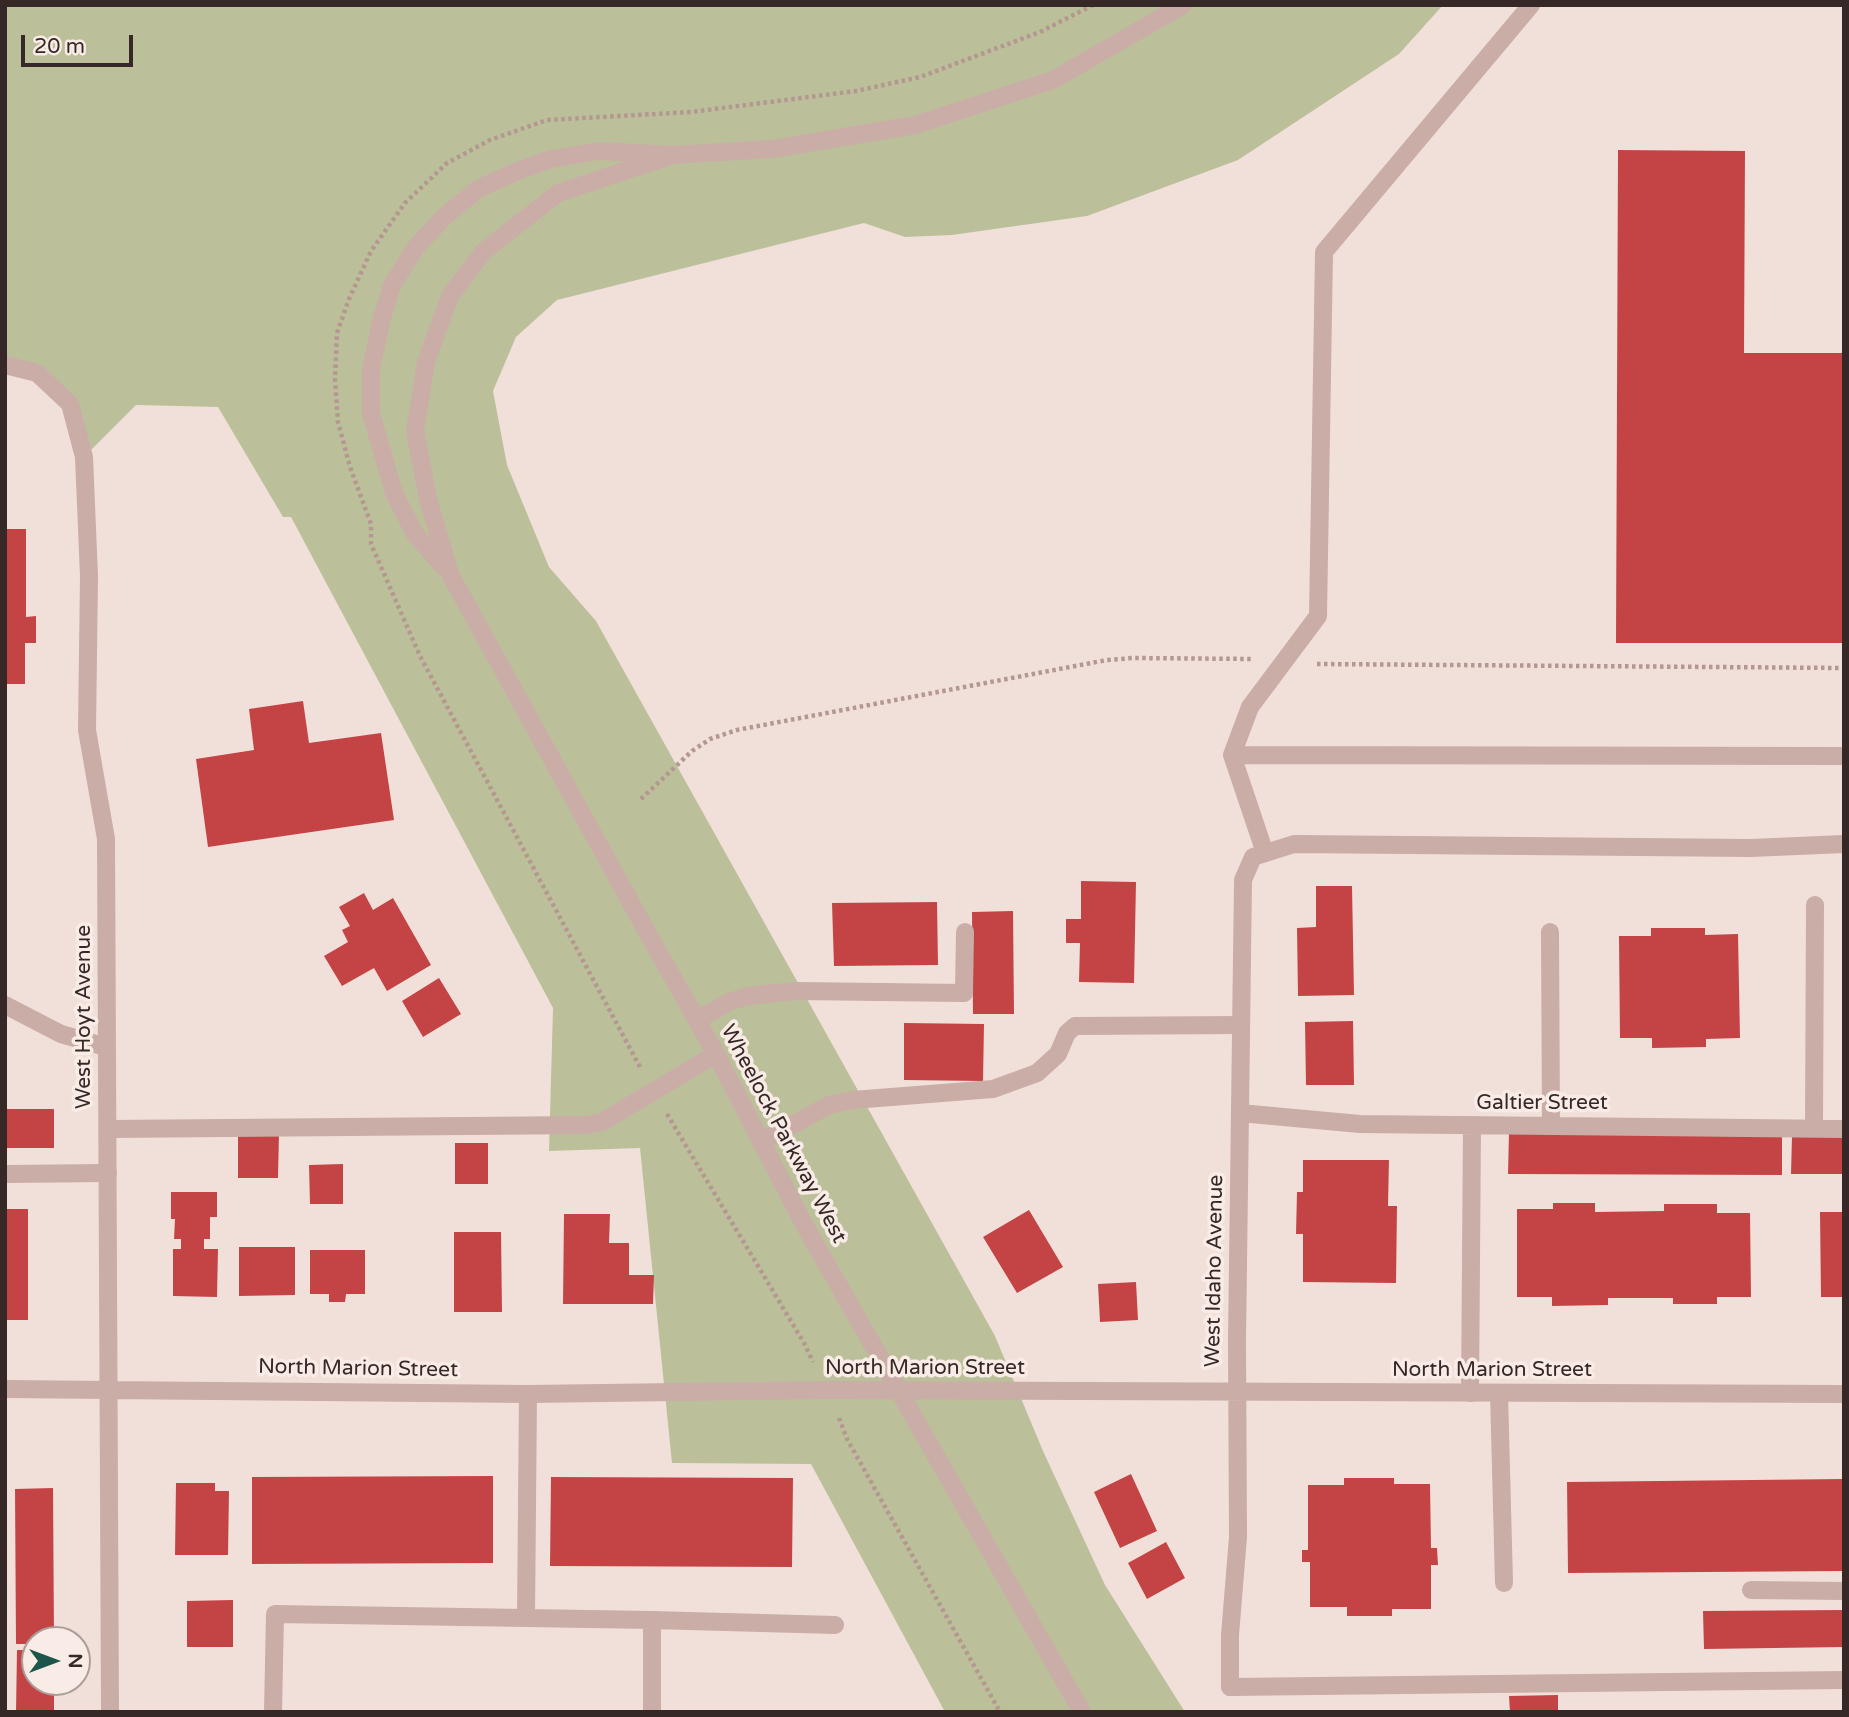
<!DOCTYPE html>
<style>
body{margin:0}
#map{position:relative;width:1849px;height:1717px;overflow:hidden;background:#f1e0d9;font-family:"Varela Round",sans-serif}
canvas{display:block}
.frame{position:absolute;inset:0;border:7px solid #352827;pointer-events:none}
.north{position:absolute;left:21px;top:1626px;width:70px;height:70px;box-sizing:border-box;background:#f9ebe5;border:2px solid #ab9d99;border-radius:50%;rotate:90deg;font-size:19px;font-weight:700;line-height:28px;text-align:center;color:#352827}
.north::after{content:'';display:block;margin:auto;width:24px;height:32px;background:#1d554b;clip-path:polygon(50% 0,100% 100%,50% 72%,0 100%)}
.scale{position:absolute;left:21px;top:35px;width:112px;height:32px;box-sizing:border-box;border:4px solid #352827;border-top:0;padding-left:9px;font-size:21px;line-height:24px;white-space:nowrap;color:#352827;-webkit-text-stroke:5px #f9ebe5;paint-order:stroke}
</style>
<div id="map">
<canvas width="1849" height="1717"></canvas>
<div class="frame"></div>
<div class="north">N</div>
<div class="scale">20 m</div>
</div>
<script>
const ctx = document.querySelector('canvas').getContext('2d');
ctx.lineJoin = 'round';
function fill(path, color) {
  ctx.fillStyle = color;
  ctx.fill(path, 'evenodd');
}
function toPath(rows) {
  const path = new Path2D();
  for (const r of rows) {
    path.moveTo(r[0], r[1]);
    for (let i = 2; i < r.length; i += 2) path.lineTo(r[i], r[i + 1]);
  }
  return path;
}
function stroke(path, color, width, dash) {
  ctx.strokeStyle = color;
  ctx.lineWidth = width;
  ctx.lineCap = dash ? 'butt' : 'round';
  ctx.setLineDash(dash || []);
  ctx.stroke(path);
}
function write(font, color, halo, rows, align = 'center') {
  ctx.font = font + ' "Varela Round",sans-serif';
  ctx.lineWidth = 7;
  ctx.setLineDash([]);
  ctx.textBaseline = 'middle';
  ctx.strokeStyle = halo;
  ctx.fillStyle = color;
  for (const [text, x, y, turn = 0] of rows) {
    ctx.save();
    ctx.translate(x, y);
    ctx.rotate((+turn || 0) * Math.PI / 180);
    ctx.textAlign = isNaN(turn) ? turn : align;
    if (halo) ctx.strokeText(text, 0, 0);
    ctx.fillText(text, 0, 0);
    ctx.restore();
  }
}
fill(toPath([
 [5,5,1443,5,1399,54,1238,160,1087,216,952,235,905,237,864,223,557,300,516,337,493,391,507,465,549,567,596,621,995,1336,1043,1451,1105,1585,1185,1712,945,1712,811,1464,672,1463,640,1148,549,1151,553,1008,291,517,283,517,218,407,136,405,84,457,70,404,37,373,5,365]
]), '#bcc09a');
fill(toPath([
 [1618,150,1745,151,1744,353,1844,353,1844,643,1616,643],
 [5,529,26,529,26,617,36,616,36,643,25,643,25,684,5,684],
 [303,701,309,743,381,733,394,820,208,847,196,759,254,750,249,709],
 [1081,881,1136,882,1134,983,1079,982,1080,943,1066,943,1066,919,1081,919],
 [1316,886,1352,886,1354,995,1298,996,1297,928,1316,927],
 [364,893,373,910,393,898,431,965,387,991,374,968,342,986,324,956,348,942,342,930,350,926,339,907],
 [937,902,938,965,834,966,832,903],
 [1013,911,1014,1014,973,1014,972,912],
 [1651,928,1705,928,1705,935,1738,934,1740,1038,1706,1039,1706,1047,1652,1048,1652,1038,1620,1038,1619,936,1651,936],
 [439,978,461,1014,423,1037,402,1001],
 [1353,1021,1354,1085,1306,1085,1305,1022],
 [904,1023,984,1024,983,1081,904,1080],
 [5,1109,54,1109,54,1148,5,1148],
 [238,1133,279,1133,278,1178,238,1178],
 [1509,1133,1782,1134,1782,1175,1508,1174],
 [1792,1136,1844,1136,1844,1174,1791,1174],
 [455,1143,488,1143,488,1184,455,1184],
 [1303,1160,1389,1160,1388,1206,1397,1206,1396,1283,1303,1282,1303,1234,1296,1234,1297,1192,1303,1192],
 [343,1164,343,1204,310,1204,309,1165],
 [171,1192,217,1192,217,1217,210,1217,210,1239,204,1239,204,1249,218,1249,217,1297,173,1296,173,1249,181,1249,181,1239,174,1239,175,1219,171,1219],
 [1553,1203,1595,1203,1595,1212,1664,1211,1664,1204,1717,1204,1717,1213,1750,1213,1751,1297,1717,1297,1717,1304,1673,1304,1673,1298,1608,1298,1608,1305,1552,1306,1552,1297,1517,1297,1517,1209,1553,1209],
 [5,1209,28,1209,28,1320,5,1320],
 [1029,1210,1063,1267,1017,1293,983,1237],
 [1820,1212,1844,1212,1844,1297,1821,1297],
 [564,1214,610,1214,609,1243,629,1243,629,1275,654,1275,653,1304,563,1304],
 [454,1232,501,1232,502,1312,454,1312],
 [239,1247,295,1247,295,1295,239,1296],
 [310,1250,365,1250,365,1294,346,1294,345,1302,329,1302,329,1294,310,1294],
 [1136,1282,1138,1320,1100,1322,1098,1284],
 [1131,1474,1157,1531,1120,1548,1094,1492],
 [493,1476,493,1563,252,1564,252,1477],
 [551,1477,793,1478,792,1567,550,1566],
 [1344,1478,1394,1478,1394,1484,1430,1484,1431,1548,1437,1548,1438,1565,1431,1565,1431,1609,1392,1609,1392,1616,1347,1616,1347,1607,1310,1607,1310,1562,1302,1562,1302,1550,1308,1550,1308,1485,1344,1485],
 [1844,1479,1844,1571,1568,1573,1567,1482],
 [176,1483,215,1483,215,1491,229,1491,228,1555,175,1555],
 [53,1488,54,1640,35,1640,35,1644,16,1644,15,1489],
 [1166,1542,1185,1578,1147,1599,1128,1563],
 [233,1600,233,1647,187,1647,187,1601],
 [1844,1610,1844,1647,1704,1649,1703,1611],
 [17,1650,35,1650,35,1682,54,1682,54,1712,16,1712],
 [1558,1695,1558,1712,1510,1712,1509,1696]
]), '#c44445');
stroke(toPath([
 [1317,664,1844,668],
 [641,799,692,751,710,739,737,730,1107,660,1133,658,1253,659],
 [640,1067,420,656,371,544,371,524,350,467,338,422,335,379,337,333,349,299,371,251,405,203,447,163,490,140,547,120,691,112,856,91,920,77,1040,32,1093,5],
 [667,1114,804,1343,813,1362],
 [839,1418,847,1439,1000,1712]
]), '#b49790', 4.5, [3.5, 3.5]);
stroke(toPath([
 [5,365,37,373,70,404,84,457,89,576,87,730,106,839],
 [1232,755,1844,756],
 [1265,853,1232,755,1250,707,1318,616,1324,252,1531,5],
 [1550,932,1551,1126],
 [5,1005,61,1034,106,1047],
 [697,1020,729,1002,748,996,796,991,964,993,965,932],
 [1240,1113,1360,1124,1844,1129],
 [1814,1128,1815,905],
 [108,1129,587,1125,602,1122,716,1054],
 [761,1142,829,1105,853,1100,993,1089,1037,1073,1058,1054,1067,1033,1075,1026,1241,1025],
 [5,1174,108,1173],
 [1470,1393,1472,1125],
 [1499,1393,1504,1583],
 [1751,1590,1844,1591],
 [526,1618,528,1394],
 [652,1620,835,1625],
 [1230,1687,1844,1680],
 [273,1712,275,1614,652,1620,652,1712]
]), '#c9ada6', 18);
stroke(toPath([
 [106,839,110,1712],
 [5,1389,528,1394,827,1390,1844,1394],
 [1230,1687,1230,1635,1238,1537,1237,1341,1243,880,1253,857,1294,844,1751,848,1844,844]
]), '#c9ada6', 18);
stroke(toPath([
 [673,155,558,193,483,252,450,296,426,362,415,431,428,499,450,574,647,932,716,1054,806,1228,1082,1712],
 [445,568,415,534,394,493,371,413,371,369,382,318,392,285,416,247,444,217,478,189,515,172,551,159,598,151,673,155,772,149,915,125,1053,80,1183,5]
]), '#c9ada6', 18);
write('21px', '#352827', '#f9ebe5', [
 ["West Hoyt Avenue",84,1017,-90],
 ["Galtier Street",1542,1103],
 ["Wheelock Parkway West",783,1134,62],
 ["West Idaho Avenue",1215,1271,-89],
 ["North Marion Street",925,1368],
 ["North Marion Street",358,1369,1],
 ["North Marion Street",1492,1370]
]);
</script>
